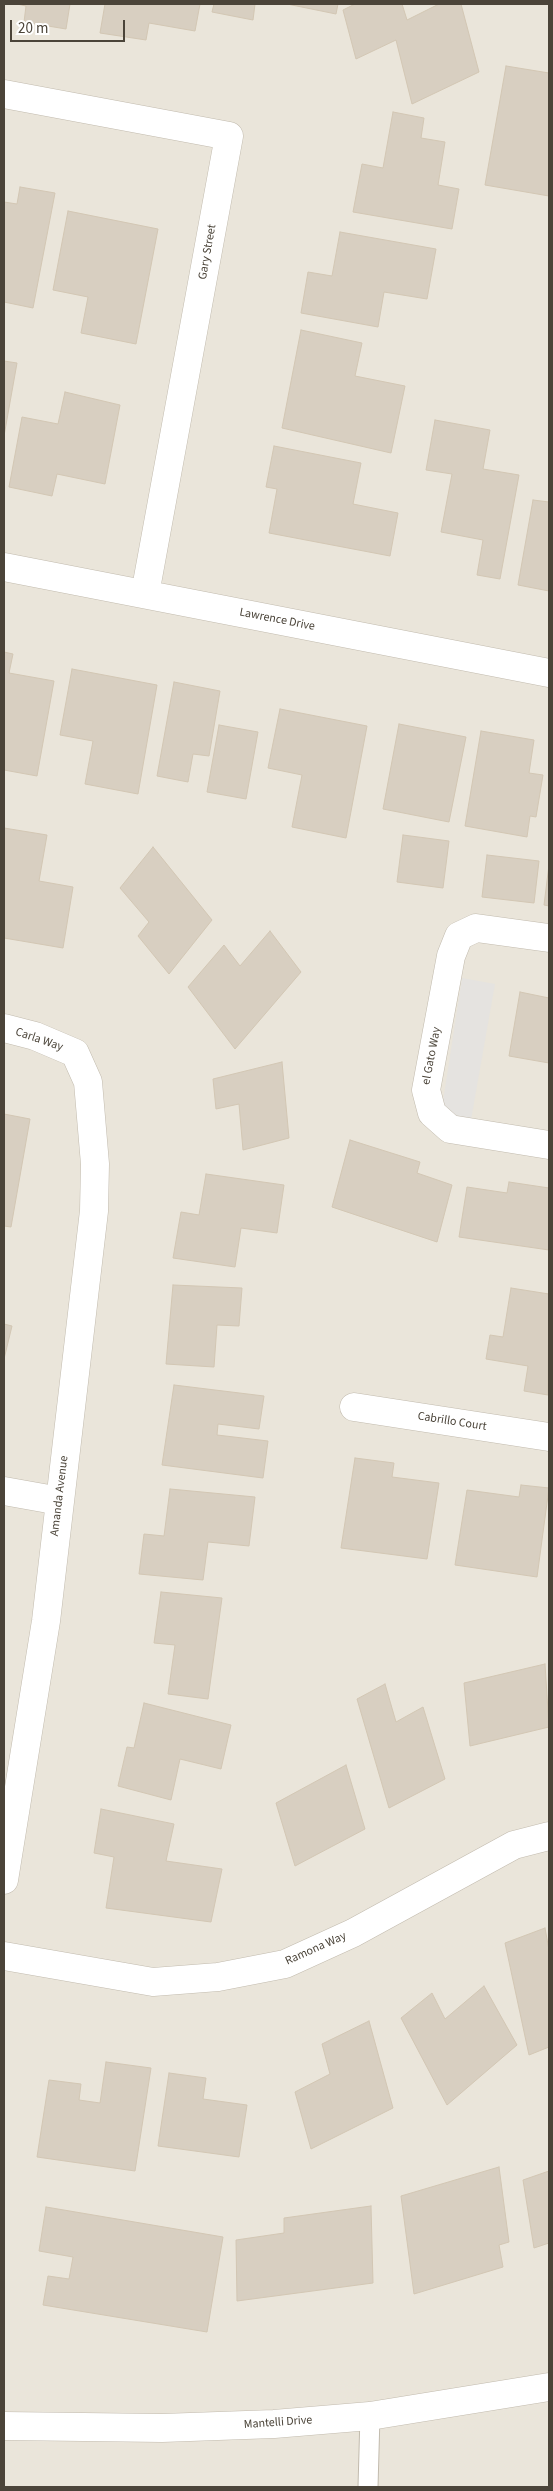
<!DOCTYPE html>
<style>
body{margin:0}
#map{position:relative;width:553px;height:2491px;overflow:hidden;background:#f6f3ec;font-family:"Source Sans 3",sans-serif}
canvas{display:block}
.frame{position:absolute;inset:0;border:5px solid #4b4439;pointer-events:none}
.scale{position:absolute;left:10px;top:20px;width:115px;height:22px;box-sizing:border-box;border:2px solid #4b4439;border-top:0;padding-left:6px;font-size:15px;line-height:18px;white-space:nowrap;color:#4b4439;-webkit-text-stroke:4px #fff;paint-order:stroke}
</style>
<div id="map">
<canvas width="553" height="2491"></canvas>
<div class="frame"></div>
<div class="scale">20 m</div>
</div>
<script>
const ctx = document.querySelector('canvas').getContext('2d');
ctx.lineJoin = 'round';
function fill(path, color) {
  ctx.fillStyle = color;
  ctx.fill(path, 'evenodd');
}
function toPath(rows) {
  const path = new Path2D();
  for (const r of rows) {
    path.moveTo(r[0], r[1]);
    for (let i = 2; i < r.length; i += 2) path.lineTo(r[i], r[i + 1]);
  }
  return path;
}
function stroke(path, color, width, dash) {
  ctx.strokeStyle = color;
  ctx.lineWidth = width;
  ctx.lineCap = dash ? 'butt' : 'round';
  ctx.setLineDash(dash || []);
  ctx.stroke(path);
}
function write(font, color, halo, rows, align = 'center') {
  ctx.font = font + ' "Source Sans 3",sans-serif';
  ctx.lineWidth = 5;
  ctx.setLineDash([]);
  ctx.textBaseline = 'middle';
  ctx.strokeStyle = halo;
  ctx.fillStyle = color;
  for (const [text, x, y, turn = 0] of rows) {
    ctx.save();
    ctx.translate(x, y);
    ctx.rotate((+turn || 0) * Math.PI / 180);
    ctx.textAlign = isNaN(turn) ? turn : align;
    if (halo) ctx.strokeText(text, 0, 0);
    ctx.fillText(text, 0, 0);
    ctx.restore();
  }
}
fill(toPath([
 [4,4,549,4,549,2487,4,2487]
]), '#eae5da');
fill(toPath([
 [462,978,495,984,471,1120,450,1115,443,1101]
]), '#e5e3e0');
const building = toPath([
 [17,4,70,4,66,29,24,22,26,6,17,4],
 [105,4,200,4,195,31,149,23,146,40,100,33,105,4],
 [214,4,255,4,253,20,212,12,214,4],
 [287,4,338,4,336,14,287,4],
 [355,4,402,4,407,20,439,4,461,4,479,72,412,104,396,40,356,59,343,10,355,4],
 [506,66,549,73,549,196,485,185,506,66],
 [393,112,424,118,421,138,445,142,438,185,459,189,452,229,353,212,362,164,383,168,393,112],
 [20,187,55,193,33,308,4,302,4,202,17,204,20,187],
 [68,211,158,229,136,344,81,333,88,297,53,290,68,211],
 [340,232,436,249,427,299,384,292,378,327,301,313,308,272,332,276,340,232],
 [301,330,362,343,355,376,405,386,391,453,282,428,301,330],
 [4,361,17,363,4,436,4,361],
 [65,392,120,405,105,484,57,474,52,496,9,487,22,417,58,424,65,392],
 [435,420,490,430,483,469,519,475,500,579,477,575,483,540,441,532,452,474,426,470,435,420],
 [274,446,361,463,353,504,398,513,390,556,269,533,277,489,266,487,274,446],
 [533,500,549,502,549,591,518,585,533,500],
 [4,652,13,654,9,673,54,681,37,776,4,770,4,652],
 [72,669,157,685,138,794,85,784,93,741,60,735,72,669],
 [174,682,220,691,209,756,193,754,188,782,157,776,174,682],
 [280,709,367,726,346,838,292,827,302,775,268,768,280,709],
 [399,724,466,737,449,822,383,809,399,724],
 [219,725,258,732,246,799,207,792,219,725],
 [481,731,534,740,529,773,543,775,536,817,530,816,527,837,465,826,481,731],
 [4,828,47,835,39,881,73,887,63,948,4,938,4,828],
 [403,835,449,841,443,888,397,882,403,835],
 [153,847,212,920,169,974,138,936,149,922,120,888,153,847],
 [487,855,539,861,534,903,482,897,487,855],
 [549,865,549,906,544,905,549,865],
 [270,931,301,972,235,1049,188,987,224,945,240,966,270,931],
 [520,992,549,998,549,1063,509,1056,520,992],
 [282,1062,289,1138,243,1150,239,1104,216,1109,213,1079,282,1062],
 [4,1114,30,1119,11,1227,4,1226,4,1114],
 [350,1140,420,1162,417,1173,452,1185,437,1242,332,1207,350,1140],
 [206,1174,284,1185,277,1233,241,1228,235,1267,173,1258,181,1212,199,1215,206,1174],
 [509,1182,549,1188,549,1250,459,1237,467,1187,507,1193,509,1182],
 [173,1285,242,1288,239,1326,217,1325,214,1367,166,1364,173,1285],
 [511,1288,549,1294,548,1395,524,1391,528,1366,486,1359,490,1335,503,1337,511,1288],
 [4,1324,12,1326,4,1359,4,1324],
 [174,1385,264,1396,259,1429,218,1424,217,1435,268,1441,263,1478,162,1465,174,1385],
 [355,1458,394,1463,392,1477,439,1483,427,1559,341,1548,355,1458],
 [521,1485,549,1488,537,1577,455,1565,467,1490,519,1497,521,1485],
 [170,1489,255,1497,249,1546,208,1542,203,1580,139,1574,144,1534,164,1536,170,1489],
 [161,1592,222,1598,208,1699,168,1694,175,1645,154,1643,161,1592],
 [545,1664,549,1727,470,1746,464,1683,545,1664],
 [385,1684,396,1722,423,1707,445,1779,389,1808,357,1699,385,1684],
 [144,1703,231,1725,221,1769,180,1759,171,1800,118,1786,127,1747,134,1748,144,1703],
 [346,1765,365,1829,295,1866,276,1803,346,1765],
 [101,1809,174,1824,166,1861,222,1869,211,1922,106,1908,114,1857,94,1853,101,1809],
 [545,1928,549,1950,549,2047,529,2055,505,1943,545,1928],
 [484,1986,517,2045,447,2105,401,2018,432,1993,445,2019,484,1986],
 [369,2021,393,2108,311,2149,295,2092,330,2074,322,2044,369,2021],
 [106,2062,151,2068,135,2171,37,2157,49,2080,81,2084,79,2100,100,2103,106,2062],
 [169,2073,206,2078,203,2099,247,2105,239,2157,158,2146,169,2073],
 [499,2167,509,2242,499,2245,503,2267,414,2294,401,2196,499,2167],
 [549,2171,549,2243,534,2248,523,2180,549,2171],
 [371,2206,373,2283,237,2301,236,2240,284,2233,284,2218,371,2206],
 [46,2207,223,2237,207,2332,43,2305,48,2276,69,2279,73,2257,39,2251,46,2207]
]);
fill(building, '#d8cfc1');
stroke(building, '#d3c7b4', 1);
const service = toPath([
 [368,2487,370,2416]
]);
const minor = toPath([
 [4,94,229,136,145,594],
 [4,567,549,673],
 [549,938,476,928,459,936,451,956,426,1090,432,1113,450,1129,549,1145],
 [4,1028,35,1036,75,1053,88,1082,95,1164,94,1211,46,1621,4,1880],
 [354,1407,549,1437],
 [4,1491,60,1501],
 [4,1956,153,1982,218,1977,285,1964,353,1933,514,1845,549,1836]
]);
const tertiary = toPath([
 [4,2426,162,2428,274,2424,370,2416,549,2387]
]);
stroke(service, '#c2bbae', 21);
stroke(minor, '#c2bbae', 29);
stroke(tertiary, '#c2bbae', 29);
stroke(service, '#fff', 19);
stroke(minor, '#fff', 28);
stroke(tertiary, '#fff', 28);
write('12px', '#4b4439', '#fff', [
 ["Gary Street",208,252,-80],
 ["Lawrence Drive",277,620,11],
 ["Carla Way",39,1040,19],
 ["el Gato Way",432,1056,-79],
 ["Cabrillo Court",452,1422,9],
 ["Amanda Avenue",60,1496,-83],
 ["Ramona Way",316,1949,-24],
 ["Mantelli Drive",278,2423,-4]
]);
</script>
